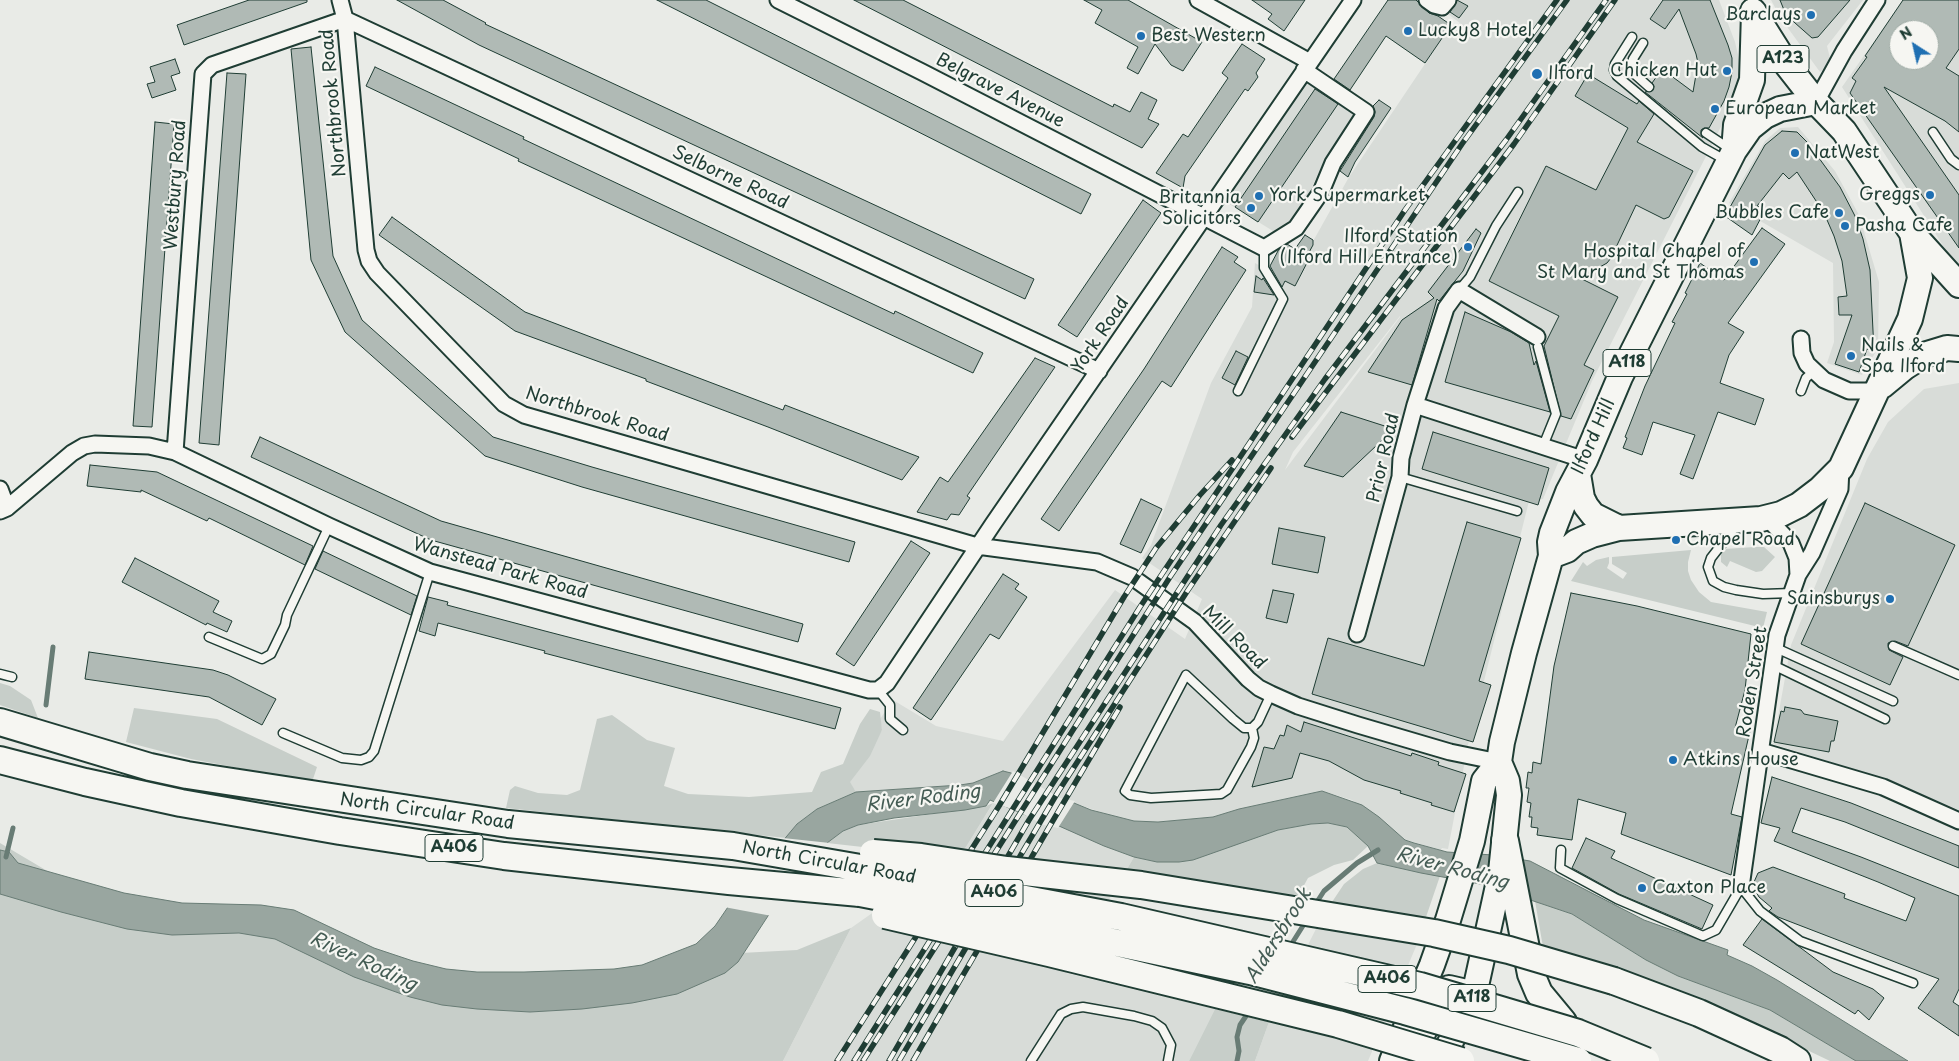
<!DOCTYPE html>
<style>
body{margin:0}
#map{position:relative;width:1959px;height:1061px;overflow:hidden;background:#e9ebe7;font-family:"Playpen Sans",sans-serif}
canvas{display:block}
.north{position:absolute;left:1889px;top:20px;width:50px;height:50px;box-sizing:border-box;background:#f6f6f2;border:1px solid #a0aca6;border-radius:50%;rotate:325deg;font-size:14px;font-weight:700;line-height:20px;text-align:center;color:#1f3d34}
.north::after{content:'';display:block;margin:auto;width:18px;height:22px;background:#1f6fb2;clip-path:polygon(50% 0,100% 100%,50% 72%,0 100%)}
</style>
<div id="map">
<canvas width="1959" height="1061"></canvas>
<div class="north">N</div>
</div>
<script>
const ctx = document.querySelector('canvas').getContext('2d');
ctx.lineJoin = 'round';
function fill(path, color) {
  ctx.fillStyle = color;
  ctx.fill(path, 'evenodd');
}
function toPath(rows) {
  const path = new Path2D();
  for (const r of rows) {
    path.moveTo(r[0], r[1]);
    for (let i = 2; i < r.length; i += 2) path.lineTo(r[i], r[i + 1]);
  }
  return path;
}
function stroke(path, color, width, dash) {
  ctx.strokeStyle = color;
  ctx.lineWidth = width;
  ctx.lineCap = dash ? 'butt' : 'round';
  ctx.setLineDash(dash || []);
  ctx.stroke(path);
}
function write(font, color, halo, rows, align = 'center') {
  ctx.font = font + ' "Playpen Sans",sans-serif';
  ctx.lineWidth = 4.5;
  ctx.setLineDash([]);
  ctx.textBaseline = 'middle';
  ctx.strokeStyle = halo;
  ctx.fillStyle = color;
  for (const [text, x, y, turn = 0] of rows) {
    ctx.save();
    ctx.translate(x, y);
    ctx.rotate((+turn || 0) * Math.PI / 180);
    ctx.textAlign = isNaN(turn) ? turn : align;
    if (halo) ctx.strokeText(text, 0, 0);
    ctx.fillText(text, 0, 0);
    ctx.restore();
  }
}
fill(toPath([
 [1429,0,1719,0,1735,42,1739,59,1739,74,1734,101,1592,381,1543,499,1529,501,1468,745,1448,849,1442,848,1441,850,1405,840,1352,800,1322,791,1239,809,1213,817,1158,822,1134,821,1115,817,1074,803,1104,846,1134,857,1066,973,1215,1009,1189,1061,783,1061,851,928,966,847,1011,774,1003,771,973,783,960,785,856,792,849,782,882,730,880,719,893,700,936,726,1003,741,1115,590,1185,639,1202,599,1142,558,1151,545,1211,383,1252,307,1255,263,1295,285,1310,257,1307,252,1349,177,1441,40,1460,23],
 [1400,316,1400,317,1285,470,1293,452],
 [1771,0,1863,0,1827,46,1830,58,1826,67,1820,72,1782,20],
 [1903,0,1959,0,1959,265,1949,255,1842,87],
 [1899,30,1929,30,1929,60,1899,60],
 [1311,78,1358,113,1323,163,1299,215,1273,231,1226,202],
 [1798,127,1835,171,1859,215,1879,282,1878,348,1862,375,1827,363,1834,342,1833,263,1729,203,1765,141,1780,128],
 [1959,383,1959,810,1879,777,1773,744,1791,645,1867,459,1888,422,1924,389],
 [1319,923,1417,944,1368,1061,1255,1061,1269,1022]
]), '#d8dcd8');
fill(toPath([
 [1755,547,1764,547,1775,557,1762,571,1756,572,1730,561,1727,567,1721,562,1721,553,1724,549],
 [1691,550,1688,562,1688,571,1691,580,1699,592,1711,602,1767,612,1763,628,1571,581,1583,562,1587,566,1596,560,1609,557,1609,563,1607,568,1623,579,1627,573,1612,564,1612,557],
 [0,683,10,686,31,700,38,718,0,705],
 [134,708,217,719,317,767,312,782,191,759,126,742],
 [870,709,880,712,882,730,870,756,850,782,856,792,817,809,797,824,786,838,506,808,510,790,515,786,538,793,567,795,580,790,597,719,612,715,647,740,675,748,664,786,688,794,749,797,812,792,821,772,843,764,860,724],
 [993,803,966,847,952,857,827,843,843,831,858,825,986,806],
 [1328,823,1347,827,1368,846,1353,860,1334,865,1308,878,1297,898,1123,876,1134,857,1157,862,1179,862,1278,830,1311,824],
 [0,843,49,872,102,887,124,893,182,903,261,905,294,910,374,948,413,961,446,969,477,972,524,972,614,969,642,965,666,957,797,950,851,928,783,1061,0,1061],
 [1377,863,1440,876,1425,920,1332,902,1344,884,1363,869],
 [1535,901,1572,914,1646,960,1678,976,1770,1010,1856,1061,1830,1061,1763,1029,1543,947],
 [1215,1009,1269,1022,1255,1061,1189,1061]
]), '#c7cec9');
const water = toPath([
 [1003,771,1011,773,1059,800,1074,803,1091,810,1134,821,1158,822,1213,817,1239,809,1322,791,1362,805,1379,817,1405,840,1414,843,1447,852,1493,855,1530,861,1644,920,1728,950,1727,955,1752,966,1777,980,1908,1061,1856,1061,1770,1010,1678,976,1646,960,1572,914,1486,885,1421,873,1377,863,1368,846,1347,827,1328,823,1311,824,1278,830,1193,860,1179,862,1157,862,1134,857,1104,846,1059,826,1045,823,990,800,986,806,965,810,894,818,858,825,843,831,827,843,781,896,738,962,725,973,677,994,632,1003,582,1009,530,1012,477,1009,442,1005,410,997,354,977,275,939,239,933,172,935,127,929,61,912,0,894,0,850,9,852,18,863,124,893,182,903,261,905,294,910,374,948,413,961,446,969,477,972,524,972,614,969,642,965,696,944,715,926,730,904,797,824,817,809,856,792,960,785,973,783,1003,771]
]);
fill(water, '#99a6a0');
stroke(water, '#687c75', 1);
fill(toPath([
 [1013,771,1060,798,1075,801,1058,828,1044,825,1015,810,993,803],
 [783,838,830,843,783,897,772,916,724,907]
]), '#e9ebe7');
stroke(toPath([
 [46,705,53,647],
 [6,857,13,828],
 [1315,905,1324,891,1357,863,1378,850],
 [1289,948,1306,921],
 [1237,1061,1239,1051,1237,1037,1240,1025,1250,1010]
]), '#687c75', 5);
const building = toPath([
 [249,0,307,0,307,2,184,45,177,25,249,0],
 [397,0,443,0,486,23,485,24,1034,279,1025,299,479,45,397,0],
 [657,0,706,0,1091,194,1081,214,657,0],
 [854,0,903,0,1113,107,1114,104,1130,112,1141,92,1157,100,1148,119,1159,124,1142,148,854,0],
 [1084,0,1128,0,1202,42,1183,71,1171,65,1155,44,1138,74,1127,68,1138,47,1095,23,1102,10,1084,0],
 [1252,0,1305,0,1284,31,1268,19,1272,14,1252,0],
 [1388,0,1416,0,1429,13,1438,16,1451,25,1425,63,1386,36,1350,90,1334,79,1388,0],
 [1457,0,1468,6,1459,18,1450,12,1457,0],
 [1663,0,1710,0,1728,45,1732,58,1732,72,1729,87,1724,101,1709,128,1704,128,1701,130,1701,135,1703,138,1645,92,1653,90,1654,86,1652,83,1662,69,1693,92,1698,63,1696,54,1679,9,1665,29,1650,19,1663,0],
 [1780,0,1850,0,1818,37,1812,38,1786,15,1780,0],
 [1903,0,1959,0,1959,49,1946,68,1959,76,1959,132,1945,121,1884,87,1959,195,1959,248,1850,93,1856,81,1852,78,1867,57,1865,56,1903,0],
 [1899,30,1929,30,1929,60,1899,60,1899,30],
 [1242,44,1265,59,1256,73,1258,77,1248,91,1245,89,1185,176,1183,188,1156,173,1183,134,1188,137,1228,78,1222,73,1242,44],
 [311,47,333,256,362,320,493,437,592,467,855,542,849,562,582,487,485,456,345,332,311,260,291,49,311,47],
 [175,59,180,73,171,76,176,90,152,98,147,84,155,82,150,67,175,59],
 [375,67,524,137,523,139,894,314,895,311,983,353,973,373,518,161,519,159,366,86,375,67],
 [227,73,246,74,219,445,199,443,227,73],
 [1588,74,1637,104,1639,101,1654,114,1637,142,1693,171,1669,217,1664,219,1636,205,1611,258,1607,263,1580,278,1618,297,1584,365,1594,370,1571,419,1561,416,1544,346,1559,316,1489,281,1546,166,1596,190,1628,128,1575,96,1588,74],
 [1315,89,1338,104,1258,222,1235,207,1315,89],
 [1379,100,1391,108,1355,162,1348,177,1340,171,1374,117,1375,112,1373,106,1379,100],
 [155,122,174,124,152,427,133,426,155,122],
 [1782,131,1797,132,1808,143,1840,187,1855,216,1863,239,1870,270,1874,351,1867,349,1859,372,1835,364,1852,315,1839,315,1838,297,1847,296,1842,261,1834,236,1824,213,1797,172,1789,179,1783,173,1757,206,1765,210,1752,235,1725,216,1765,145,1782,131],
 [1143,200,1161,213,1077,337,1058,325,1143,200],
 [392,217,525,312,783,410,785,405,919,457,902,480,768,427,646,381,646,379,515,331,379,235,392,217],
 [1762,228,1785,244,1728,323,1744,332,1729,355,1720,383,1764,399,1755,425,1718,412,1693,479,1680,474,1695,435,1653,422,1642,455,1623,448,1627,438,1625,437,1645,386,1675,323,1672,322,1687,294,1685,293,1700,263,1724,280,1762,228],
 [1476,229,1481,233,1463,271,1439,301,1437,299,1412,385,1368,372,1402,320,1434,298,1428,292,1476,229],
 [1305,235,1313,240,1313,245,1307,256,1310,257,1295,286,1285,281,1282,287,1270,266,1279,249,1287,244,1295,249,1305,235],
 [1222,247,1238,257,1234,262,1246,270,1171,387,1162,381,1059,531,1041,519,1144,369,1222,247],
 [1256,276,1262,280,1263,278,1274,295,1254,292,1256,276],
 [1465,312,1511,332,1529,343,1534,365,1536,361,1550,412,1445,382,1465,312],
 [1236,351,1248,357,1235,385,1222,378,1236,351],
 [1035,358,1055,367,967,496,970,498,959,515,951,514,947,520,917,512,940,477,948,482,1035,358],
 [1341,412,1394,429,1343,477,1304,466,1341,412],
 [1433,432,1549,468,1538,505,1422,469,1433,432],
 [260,437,441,521,803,624,798,642,431,540,251,457,260,437],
 [90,465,157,472,313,546,305,565,209,518,207,521,141,490,141,492,87,486,90,465],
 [1141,499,1162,509,1141,553,1120,544,1141,499],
 [1865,503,1955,545,1908,646,1895,641,1888,643,1889,650,1903,657,1890,685,1801,644,1865,503],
 [1467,522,1521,538,1479,681,1491,685,1473,742,1312,694,1328,638,1424,666,1467,522],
 [1279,528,1325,537,1318,573,1272,564,1279,528],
 [911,541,930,553,854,666,836,654,911,541],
 [323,551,417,596,411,615,315,569,323,551],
 [135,558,219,601,213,612,232,621,227,632,207,623,206,625,122,582,135,558],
 [1003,574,1019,584,1015,589,1027,597,999,639,990,634,931,720,913,708,1003,574],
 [1273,590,1294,594,1287,623,1266,618,1273,590],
 [1571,593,1637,606,1751,634,1745,690,1735,728,1750,731,1731,814,1742,817,1731,875,1621,834,1626,813,1578,799,1572,840,1537,835,1538,828,1531,827,1532,817,1529,817,1531,803,1527,802,1529,788,1526,788,1528,772,1532,773,1533,762,1541,764,1554,666,1571,593],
 [428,597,448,602,447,605,545,631,841,708,835,729,544,653,545,651,438,623,435,636,419,631,428,597],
 [89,652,213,670,228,675,276,699,262,725,209,697,85,679,89,652],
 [1785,707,1801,710,1804,714,1838,721,1834,741,1831,741,1829,752,1774,742,1781,711,1784,712,1785,707],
 [1304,722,1411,756,1412,753,1439,762,1438,765,1466,774,1454,812,1431,805,1432,803,1400,793,1401,791,1364,780,1329,761,1300,753,1292,778,1252,787,1264,747,1274,749,1280,735,1284,736,1287,725,1301,732,1304,722],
 [1772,777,1851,803,1959,846,1959,868,1845,822,1801,808,1792,832,1861,857,1959,896,1959,989,1953,1002,1959,1006,1959,1036,1918,1008,1939,979,1778,917,1769,911,1772,908,1759,897,1755,890,1754,882,1758,873,1773,867,1845,894,1844,898,1906,921,1915,898,1878,882,1774,841,1780,828,1761,823,1772,777],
 [1586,838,1615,851,1611,858,1713,905,1702,929,1619,894,1572,868,1586,838],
 [1762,919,1833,972,1873,989,1884,998,1869,1020,1858,1010,1855,1014,1743,945,1762,919]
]);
fill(building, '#b0bab5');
stroke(building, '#1f3d34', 1);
const lane = toPath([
 [1632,37,1615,64,1614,70,1617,76,1702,147,1727,161],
 [1643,43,1633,59,1631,71,1649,87],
 [1933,132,1951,159,1959,165],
 [1706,133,1730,149],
 [1459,290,1470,277,1496,226,1518,192],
 [1538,347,1556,414,1543,446],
 [1238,391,1283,299,1264,268,1264,248],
 [1801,391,1806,378,1814,371],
 [1400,477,1517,511],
 [1736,526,1711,558,1708,567,1713,581,1724,587,1736,590,1763,594,1792,593],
 [209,637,262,659,271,654,285,625,287,615,329,526],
 [1893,646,1959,675],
 [1776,648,1893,701],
 [1773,665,1885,719],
 [0,674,12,677],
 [1186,675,1233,719,1244,728,1252,728,1254,738,1251,747,1227,790,1221,794,1151,798,1130,795,1125,791,1186,675],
 [878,690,890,705,890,719,903,730],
 [1252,728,1258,722,1271,694],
 [283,733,342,758,361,760,369,757,374,751,430,572],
 [1561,850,1560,868,1617,899,1703,936,1716,930,1741,887,1760,911,1800,941,1913,983],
 [1031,1061,1061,1014,1071,1009,1083,1007,1134,1016,1152,1021,1162,1028,1171,1045,1168,1061]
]);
const street = toPath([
 [340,0,345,19,366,250,369,261,377,273,504,404,524,415,977,546,1097,562,1132,577,1195,622,1248,679,1259,688,1271,694,1298,706,1358,725,1450,752,1499,762],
 [778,0,922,72,1264,248,1296,228,1321,192,1333,163,1366,112,1304,70],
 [1198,0,1310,62],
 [1427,0,1434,5,1442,7,1448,0],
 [1816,102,1844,51,1877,0],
 [1801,339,1802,353,1807,364,1824,380,1849,391,1877,391],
 [1415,405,1446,308,1459,290,1537,337],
 [175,452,203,74,212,65,345,19,1099,371],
 [0,489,7,508],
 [0,511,7,508,72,453,84,446,95,444,149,446,175,452,329,526,430,572,869,690,878,690,887,683,993,524,1353,0],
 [1767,518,1791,543,1797,558,1798,575],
 [1357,634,1400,477,1401,458,1415,405,1585,460],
 [1761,751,1883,787,1959,821],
 [1741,887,1777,635,1798,575,1812,553,1840,489,1841,468]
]);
const primary = toPath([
 [1734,151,1750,128,1765,116,1780,109,1816,102],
 [1912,233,1959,285],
 [1882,386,1905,367,1924,355,1947,348,1959,349],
 [1578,474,1582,498,1586,506,1593,515,1619,528],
 [1551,556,1567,550,1576,542,1592,535,1619,528,1761,519,1781,514,1799,505,1820,489,1841,468,1910,319,1920,278,1912,233,1844,131,1816,102,1787,65,1753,11],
 [1392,1061,1432,965,1448,920,1472,841,1484,781,1499,762],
 [1441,1061,1474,995,1501,872,1509,795,1507,781,1499,762,1502,742,1524,653,1551,556,1550,542,1552,533,1568,492,1585,460,1620,377,1734,151,1736,125,1752,80,1754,12]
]);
const highway = toPath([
 [0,722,150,767,187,775,508,824,733,846,866,869],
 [0,760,85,782,181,803,340,831,504,856,729,881,860,893],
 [1505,841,1531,974,1539,993,1563,1022],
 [1614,981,1699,1013,1780,1050,1797,1061],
 [1410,1061,1434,1005,1440,995,1449,989,1462,992]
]);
stroke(lane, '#1f3d34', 11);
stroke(street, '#1f3d34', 19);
stroke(primary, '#1f3d34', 28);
stroke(highway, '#1f3d34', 30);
stroke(lane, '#f6f6f2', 8);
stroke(street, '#f6f6f2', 15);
stroke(primary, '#f6f6f2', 24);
stroke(highway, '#f6f6f2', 26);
const rail = toPath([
 [1292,437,1514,144,1615,0],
 [837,1061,999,806,1124,597,1156,548,1200,495,1232,460],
 [854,1061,1140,607,1405,210,1557,0],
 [863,1061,1170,577,1462,144,1567,0],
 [889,1061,1029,820,1221,525,1325,379,1506,140,1606,0],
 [899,1061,1058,792,1188,590,1271,468],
 [913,1061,1048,829,1120,707]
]);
stroke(rail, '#1f3d34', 5.5);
stroke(rail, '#f6f6f2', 4, [11]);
const highwayBridge = toPath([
 [873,853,921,857,1007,870,1141,885,1434,933,1509,950,1614,981],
 [866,869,1121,917,1420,986,1578,1033,1646,1061],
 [860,893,1108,941,1250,971,1405,1011,1578,1061],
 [885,915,1049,953,1338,1024,1461,1061]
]);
stroke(highwayBridge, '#1f3d34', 30, []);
stroke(highwayBridge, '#f6f6f2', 26);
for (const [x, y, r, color] of [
 [1811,15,5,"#1f6fb2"],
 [1408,31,5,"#1f6fb2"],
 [1141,36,5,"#1f6fb2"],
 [1727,71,5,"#1f6fb2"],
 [1537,74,6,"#1f6fb2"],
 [1715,109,5,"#1f6fb2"],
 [1795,153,5,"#1f6fb2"],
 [1930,195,5,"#1f6fb2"],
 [1259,196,5,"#1f6fb2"],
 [1251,208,5,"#1f6fb2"],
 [1839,213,5,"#1f6fb2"],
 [1845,226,5,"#1f6fb2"],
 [1468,247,5,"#1f6fb2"],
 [1754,262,5,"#1f6fb2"],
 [1851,356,5,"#1f6fb2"],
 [1676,540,5,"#1f6fb2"],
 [1890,599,5,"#1f6fb2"],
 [1673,760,5,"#1f6fb2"],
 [1642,888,5,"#1f6fb2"]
]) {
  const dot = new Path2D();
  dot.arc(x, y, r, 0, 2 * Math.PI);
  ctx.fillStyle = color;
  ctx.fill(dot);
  stroke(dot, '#f6f6f2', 2);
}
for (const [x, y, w] of [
 [1783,59,52],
 [1627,363,48],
 [454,848,58],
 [994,893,58],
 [1387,979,58],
 [1472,998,48]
]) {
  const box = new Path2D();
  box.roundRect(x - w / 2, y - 13.5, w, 27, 4);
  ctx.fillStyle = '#f6f6f2';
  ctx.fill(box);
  stroke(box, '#1f3d34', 1);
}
write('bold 16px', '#1f3d34', null, [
 ["A123",1783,59],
 ["A118",1627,363],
 ["A406",454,848],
 ["A406",994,893],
 ["A406",1387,979],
 ["A118",1472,998]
]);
write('18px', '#1f3d34', '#f6f6f2', [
 ["Barclays",1801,15,"right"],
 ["Lucky8 Hotel",1418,31],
 ["Best Western",1151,36],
 ["Chicken Hut",1717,71,"right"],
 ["Ilford",1548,74],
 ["European Market",1725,109],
 ["NatWest",1805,153],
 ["Greggs",1920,195,"right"],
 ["York Supermarket",1269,196],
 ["Britannia",1241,198,"right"],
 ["Solicitors",1241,219,"right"],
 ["Bubbles Cafe",1829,213,"right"],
 ["Pasha Cafe",1855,226],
 ["Ilford Station",1458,237,"right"],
 ["(Ilford Hill Entrance)",1458,258,"right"],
 ["Hospital Chapel of",1744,252,"right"],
 ["St Mary and St Thomas",1744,273,"right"],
 ["Nails &",1861,346],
 ["Spa Ilford",1861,367],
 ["Chapel Road",1686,540],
 ["Sainsburys",1880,599,"right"],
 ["Atkins House",1683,760],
 ["Caxton Place",1652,888]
], 'left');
write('18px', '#1f3d34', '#f6f6f2', [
 ["Belgrave Avenue",1000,91,27],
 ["Northbrook Road",334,103,-95],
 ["Selborne Road",730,178,25],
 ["Westbury Road",176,185,-86],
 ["York Road",1101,335,-56],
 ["Northbrook Road",597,415,17],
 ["Ilford Hill",1594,437,-66],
 ["Prior Road",1384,458,-77],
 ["Wanstead Park Road",500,569,16],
 ["Mill Road",1234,638,45],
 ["Roden Street",1753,682,-81],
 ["North Circular Road",427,812,8],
 ["North Circular Road",829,863,10]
]);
write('italic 19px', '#445c54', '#f6f6f2', [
 ["River Roding",923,799,-7],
 ["River Roding",1452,869,15],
 ["Aldersbrook",1279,936,-58],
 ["River Roding",363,962,25]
]);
</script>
